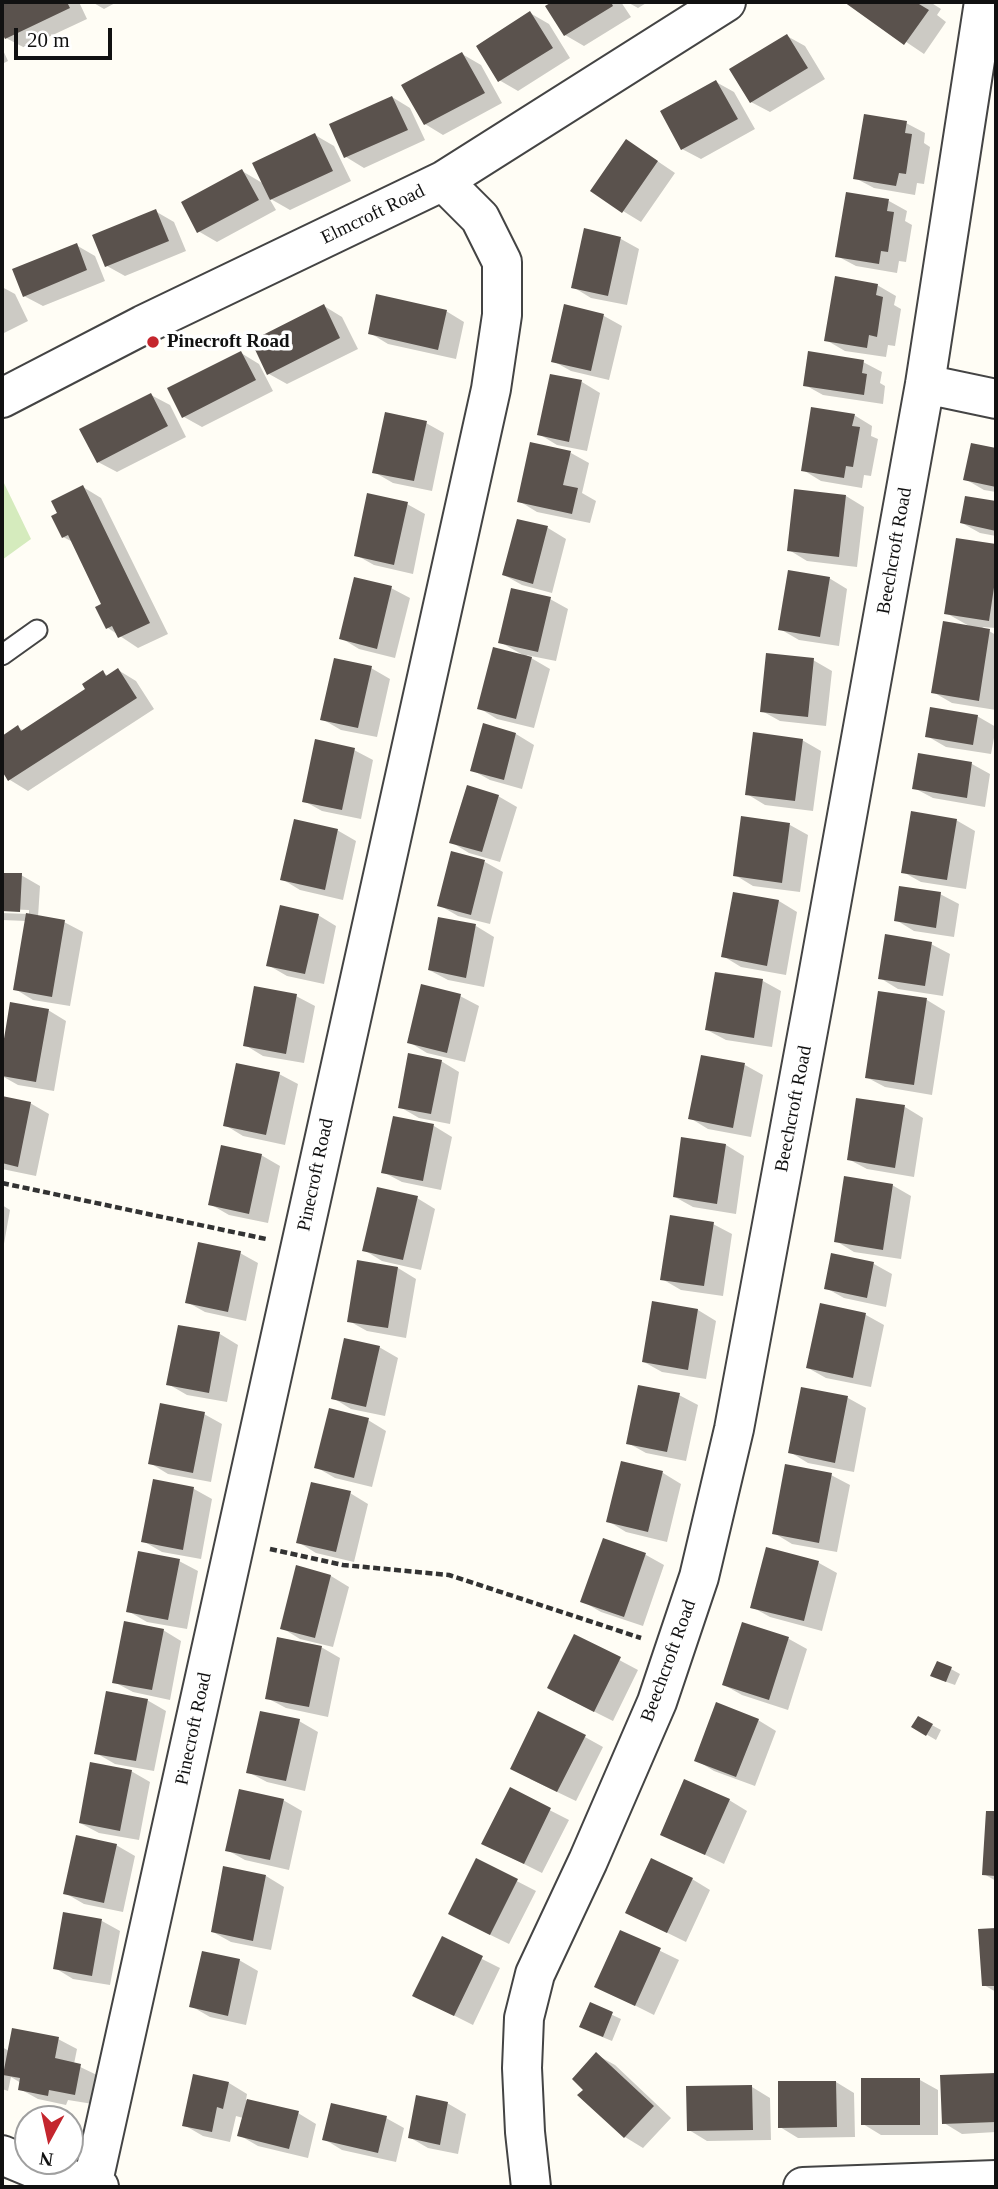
<!DOCTYPE html>
<style>
body{margin:0}
#map{position:relative;width:998px;height:2189px;overflow:hidden;background:#fffdf5;font-family:Georgia,serif}
canvas{display:block}
.frame{position:absolute;inset:0;border:4px solid #111;pointer-events:none}
.north{position:absolute;left:14px;top:2105px;width:70px;height:70px;box-sizing:border-box;background:#fff;border:2px solid #a0a0a0;border-radius:50%;rotate:188deg;font-size:19px;font-weight:700;line-height:28px;text-align:center;color:#111}
.north::after{content:'';display:block;margin:auto;width:24px;height:32px;background:#c4262e;clip-path:polygon(50% 0,100% 100%,50% 72%,0 100%)}
.scale{position:absolute;left:14px;top:28px;width:98px;height:32px;box-sizing:border-box;border:4px solid #111;border-top:0;padding-left:9px;font-size:21px;line-height:24px;white-space:nowrap;color:#111;-webkit-text-stroke:5px #fff;paint-order:stroke}
</style>
<div id="map">
<canvas width="998" height="2189"></canvas>
<div class="frame"></div>
<div class="north">N</div>
<div class="scale">20 m</div>
</div>
<script>
const ctx = document.querySelector('canvas').getContext('2d');
ctx.lineJoin = 'round';
function fill(path, color) {
  ctx.fillStyle = color;
  ctx.fill(path, 'evenodd');
}
function toPath(rows) {
  const path = new Path2D();
  for (const r of rows) {
    path.moveTo(r[0], r[1]);
    for (let i = 2; i < r.length; i += 2) path.lineTo(r[i], r[i + 1]);
  }
  return path;
}
function stroke(path, color, width, dash) {
  ctx.strokeStyle = color;
  ctx.lineWidth = width;
  ctx.lineCap = dash ? 'butt' : 'round';
  ctx.setLineDash(dash || []);
  ctx.stroke(path);
}
function write(font, color, halo, rows, align = 'center') {
  ctx.font = font + ' Georgia,serif';
  ctx.lineWidth = 7;
  ctx.setLineDash([]);
  ctx.textBaseline = 'middle';
  ctx.strokeStyle = halo;
  ctx.fillStyle = color;
  for (const [text, x, y, turn = 0] of rows) {
    ctx.save();
    ctx.translate(x, y);
    ctx.rotate((+turn || 0) * Math.PI / 180);
    ctx.textAlign = isNaN(turn) ? turn : align;
    if (halo) ctx.strokeText(text, 0, 0);
    ctx.fillText(text, 0, 0);
    ctx.restore();
  }
}
fill(toPath([
 [2,479,31,539,2,560]
]), '#d5ebbd');
fill(toPath([
 [2,2,79,2,87,19,25,48,6,38,2,29],
 [92,2,117,2,104,9],
 [556,2,621,2,631,17,584,46,565,35,548,7],
 [627,2,648,2,638,8],
 [847,2,930,2,941,9,937,15,946,22,924,54],
 [530,13,549,24,570,58,518,91,499,80],
 [787,36,805,46,825,79,770,112,751,102],
 [2,48,8,61,2,64],
 [462,54,481,65,502,103,443,135,425,124],
 [716,82,734,92,755,129,701,159,682,149],
 [392,97,410,108,425,140,364,168,346,157],
 [906,123,925,133,924,143,930,147,924,184,917,183,915,195,874,188,855,178],
 [315,135,334,146,351,181,290,210,269,198,276,210,217,242,198,231,242,171,264,184],
 [644,152,675,173,641,222,623,211],
 [889,201,907,211,905,221,912,225,906,262,899,261,897,273,856,266,837,256],
 [155,211,174,222,186,251,125,276,107,266],
 [585,230,621,239,639,249,627,305,591,298,573,287],
 [76,245,95,256,105,281,43,306,24,296],
 [877,285,896,296,894,305,901,309,895,346,888,345,886,357,845,351,826,340],
 [2,287,15,294,28,321,2,334],
 [324,306,342,317,358,349,287,384,269,374],
 [565,307,604,316,622,326,609,380,571,371,553,361],
 [446,311,464,322,456,359,388,344,370,333],
 [241,353,259,364,273,391,202,427,184,417],
 [863,362,882,372,880,383,885,386,883,404,823,395,805,385],
 [582,382,600,393,587,451,557,445,539,434],
 [151,395,170,405,186,437,117,472,98,462],
 [854,415,872,426,871,436,878,439,871,476,864,475,862,488,821,481,803,470],
 [426,423,444,433,432,491,393,483,374,472],
 [973,445,996,450,996,492,984,490,965,479],
 [571,453,589,463,582,493,596,501,590,523,537,512,519,501],
 [83,487,101,498,168,634,138,648,108,628,104,605,73,542,63,537],
 [846,496,864,507,857,567,807,561,789,550],
 [967,498,996,503,996,536,980,533,962,523],
 [407,504,425,514,413,574,374,565,356,555],
 [518,521,548,528,566,539,552,593,522,585,504,575],
 [957,540,996,546,996,628,982,627,996,635,996,710,952,703,933,692,971,627,946,613],
 [829,578,847,589,839,646,799,640,780,629],
 [391,588,410,598,395,658,359,649,341,638],
 [550,599,568,609,556,661,526,655,550,669,534,728,497,719,479,708,523,655,500,642],
 [813,660,832,671,826,726,780,721,762,711],
 [371,668,390,679,377,737,341,730,322,719],
 [118,670,136,681,154,709,28,791,10,780,2,768,2,738,18,727,24,731,88,690,103,673,109,676],
 [977,716,996,727,991,754,946,747,927,736],
 [516,734,534,745,522,789,490,780,472,770],
 [802,740,821,751,813,811,765,805,747,794],
 [354,750,373,760,361,819,322,811,304,801],
 [919,755,972,764,990,774,985,807,933,798,914,788],
 [498,796,517,807,500,862,469,853,451,842],
 [956,820,975,831,966,889,921,882,903,872],
 [790,825,808,835,800,892,753,886,735,875],
 [337,830,356,841,343,900,300,890,282,879],
 [485,862,503,872,490,924,458,916,439,905],
 [2,874,21,875,40,886,38,917,64,922,83,932,70,1006,33,1000,15,989,26,921,2,920,2,913,29,914,29,910,2,909],
 [735,894,779,901,797,912,786,975,741,967,723,956],
 [940,894,959,904,954,937,914,931,896,920],
 [318,915,336,926,324,984,287,976,268,965],
 [476,926,494,937,484,987,448,980,429,970],
 [931,944,950,954,943,996,898,989,880,978],
 [763,981,781,991,772,1047,726,1040,707,1030],
 [879,993,927,1000,945,1011,932,1095,885,1087,866,1077],
 [296,996,315,1006,304,1063,263,1056,245,1045],
 [460,996,479,1006,465,1062,427,1053,409,1042],
 [12,1004,48,1010,66,1021,54,1091,18,1085,2,1076,2,1061],
 [441,1061,459,1072,450,1124,419,1118,400,1107],
 [745,1065,763,1075,751,1137,708,1129,690,1118],
 [279,1074,298,1084,285,1145,243,1136,225,1125],
 [2,1098,30,1103,49,1114,36,1176,2,1169],
 [905,1107,923,1118,914,1177,867,1169,848,1159],
 [395,1118,434,1126,452,1137,441,1190,402,1182,383,1172],
 [683,1139,726,1145,744,1156,736,1214,693,1207,675,1197],
 [261,1155,280,1166,268,1223,229,1215,210,1204],
 [892,1185,911,1196,901,1259,854,1252,836,1241],
 [417,1198,435,1209,421,1270,382,1261,364,1250],
 [2,1205,10,1210,2,1255],
 [713,1224,732,1234,723,1296,681,1290,662,1279],
 [240,1253,258,1263,246,1321,205,1312,187,1302],
 [832,1255,874,1264,892,1274,886,1307,844,1298,826,1288],
 [359,1262,398,1268,416,1279,406,1338,367,1331,349,1321],
 [653,1303,698,1310,716,1321,706,1379,662,1372,644,1362],
 [821,1305,866,1315,884,1325,871,1387,826,1378,808,1368],
 [179,1327,220,1334,238,1345,227,1402,187,1395,168,1384],
 [379,1347,398,1358,385,1416,351,1409,333,1398],
 [802,1389,848,1398,866,1408,854,1472,808,1463,790,1452],
 [679,1395,698,1405,686,1461,646,1453,628,1443],
 [204,1414,222,1424,211,1482,168,1474,150,1463],
 [368,1420,386,1431,372,1487,335,1478,316,1467],
 [622,1463,663,1473,681,1484,667,1542,626,1532,608,1521],
 [831,1475,850,1485,837,1552,792,1544,774,1533],
 [154,1481,194,1489,212,1499,201,1559,162,1552,143,1541],
 [350,1493,368,1504,354,1562,316,1553,298,1542],
 [604,1540,646,1555,664,1565,643,1626,601,1612,582,1601],
 [767,1549,819,1563,837,1573,822,1631,770,1617,752,1607],
 [179,1561,198,1571,187,1629,147,1622,128,1611],
 [298,1568,331,1576,349,1587,333,1647,300,1639,282,1628],
 [743,1624,789,1639,807,1649,788,1710,742,1695,724,1685],
 [163,1630,181,1641,170,1700,133,1692,114,1682],
 [574,1636,638,1670,613,1721,567,1698],
 [321,1647,340,1658,328,1717,286,1708,267,1698],
 [951,1669,960,1674,955,1685,941,1680],
 [147,1700,166,1711,154,1771,115,1764,96,1753],
 [919,1718,941,1730,936,1740,914,1727],
 [758,1720,776,1731,755,1786,714,1771,696,1760],
 [299,1721,318,1732,305,1791,267,1782,248,1772],
 [585,1737,603,1747,576,1801,530,1779],
 [131,1771,150,1782,139,1840,99,1833,80,1823],
 [510,1790,569,1820,542,1873,484,1844],
 [283,1800,302,1811,289,1870,245,1860,227,1850],
 [729,1800,747,1811,724,1864,662,1834],
 [988,1813,996,1813,996,1881,984,1874],
 [116,1845,135,1856,123,1912,84,1904,65,1893],
 [476,1860,536,1891,509,1944,468,1924],
 [266,1876,284,1887,271,1950,231,1942,213,1932],
 [692,1879,710,1890,686,1942,627,1913],
 [102,1921,120,1931,110,1985,73,1979,55,1968],
 [996,1930,996,1992,984,1985,980,1931],
 [621,1932,679,1960,654,2015,596,1986],
 [442,1939,500,1968,473,2025,433,2005],
 [239,1960,258,1971,246,2025,210,2017,191,2006],
 [591,2005,621,2019,612,2041,590,2032],
 [58,2039,77,2049,74,2064,99,2076,93,2104,68,2100,66,2105,38,2099,20,2089,21,2083,11,2077,8,2091,2,2089,2,2047,9,2051],
 [597,2055,615,2065,671,2118,643,2148,625,2137,585,2090],
 [996,2074,996,2132,962,2134,944,2123,941,2077],
 [920,2080,938,2090,938,2135,881,2135,863,2124],
 [836,2082,854,2093,855,2137,798,2138,780,2127],
 [229,2083,247,2094,246,2100,298,2113,316,2124,308,2158,258,2146,239,2135,243,2118,236,2116,230,2142,203,2136,184,2125],
 [752,2087,770,2098,771,2140,707,2141,689,2130],
 [447,2103,466,2114,458,2154,428,2148,409,2137],
 [386,2118,404,2128,396,2162,342,2150,324,2139]
]), '#0003');
fill(toPath([
 [2,2,67,2,70,8,5,39,2,33],
 [552,2,611,2,613,6,564,36,545,6],
 [844,2,921,2,919,4,929,10,904,45],
 [530,11,553,48,498,82,476,46],
 [787,34,808,68,750,103,729,69],
 [462,52,485,93,424,125,401,85],
 [716,80,738,119,681,150,660,111],
 [392,96,408,130,344,158,329,124],
 [864,114,907,121,905,133,912,134,906,174,899,173,896,186,853,179],
 [315,133,333,171,270,200,252,163],
 [626,139,658,161,622,213,590,191],
 [242,169,259,200,197,233,181,202],
 [846,192,889,199,887,211,894,212,888,252,881,251,879,264,835,257],
 [156,209,169,241,105,267,92,235],
 [584,228,621,237,608,296,571,288],
 [77,243,87,270,23,297,12,269],
 [835,276,878,284,876,295,883,297,877,337,869,335,867,348,824,341],
 [376,294,447,310,438,350,368,334],
 [324,304,340,338,267,375,251,341],
 [564,304,604,314,591,371,551,362],
 [241,351,256,380,182,418,167,388],
 [808,351,864,360,862,373,867,374,864,395,803,386],
 [550,374,582,380,569,442,537,435],
 [151,393,168,426,97,463,79,429],
 [811,407,855,414,852,426,860,427,853,467,846,466,844,478,801,471],
 [385,412,427,421,414,481,372,473],
 [530,442,571,451,563,485,578,488,572,514,517,502],
 [971,443,996,448,996,487,963,480],
 [83,485,150,623,118,638,112,626,106,629,95,607,101,604,68,535,62,538,51,516,57,513,51,501],
 [794,489,846,495,839,557,787,551],
 [367,493,408,502,394,565,354,556],
 [965,496,996,501,996,531,960,523],
 [517,519,548,526,533,584,502,575],
 [956,538,996,544,996,574,989,621,944,614],
 [788,570,830,577,820,637,778,630],
 [354,577,392,586,377,649,339,639],
 [511,588,551,597,538,652,498,643],
 [943,621,990,629,979,701,931,693],
 [493,647,532,657,516,719,477,709],
 [766,653,814,658,808,717,760,712],
 [334,658,372,666,358,728,320,720],
 [118,668,137,698,8,781,2,771,2,736,18,725,21,731,85,689,82,684,103,670,106,676],
 [930,707,978,715,973,745,925,737],
 [483,723,516,733,504,780,470,771],
 [753,732,803,739,795,801,745,795],
 [315,739,355,748,342,810,302,802],
 [918,753,972,762,967,798,912,789],
 [467,785,499,795,482,852,449,843],
 [911,811,957,819,947,880,901,873],
 [741,816,790,823,782,883,733,876],
 [294,819,338,829,325,890,280,880],
 [451,851,485,860,471,915,437,906],
 [2,873,22,873,20,912,2,911],
 [899,886,941,892,936,928,894,921],
 [733,892,779,900,767,966,721,957],
 [280,905,319,914,305,974,266,966],
 [26,913,65,920,52,997,13,990],
 [438,917,476,924,466,978,428,970],
 [885,934,932,942,925,986,878,979],
 [715,972,763,979,754,1038,705,1030],
 [421,984,461,994,447,1053,407,1043],
 [254,986,297,994,286,1054,243,1046],
 [878,991,927,998,914,1085,865,1078],
 [10,1002,49,1009,36,1082,2,1076,2,1051],
 [408,1053,442,1060,431,1114,398,1108],
 [701,1055,745,1063,733,1128,688,1119],
 [236,1063,280,1072,266,1135,223,1126],
 [2,1096,31,1102,18,1167,2,1163],
 [856,1098,905,1105,895,1168,847,1160],
 [393,1116,434,1124,423,1181,381,1173],
 [681,1137,726,1144,717,1204,673,1197],
 [221,1145,262,1154,249,1214,208,1205],
 [844,1176,893,1184,883,1250,834,1242],
 [377,1187,418,1196,403,1260,362,1251],
 [670,1215,714,1222,704,1286,660,1280],
 [198,1242,241,1251,228,1312,185,1303],
 [831,1253,874,1262,867,1298,824,1289],
 [357,1260,398,1267,388,1328,347,1322],
 [652,1301,698,1309,688,1370,642,1362],
 [820,1303,866,1313,853,1378,806,1368],
 [178,1325,220,1332,209,1393,166,1385],
 [344,1338,380,1346,366,1407,331,1399],
 [638,1385,680,1393,667,1452,626,1444],
 [801,1387,848,1396,835,1463,788,1453],
 [160,1403,205,1412,193,1473,148,1464],
 [329,1408,369,1418,354,1478,314,1468],
 [621,1461,663,1471,648,1532,606,1522],
 [785,1464,832,1473,819,1543,772,1534],
 [153,1479,194,1487,183,1550,141,1542],
 [311,1482,351,1491,336,1552,296,1543],
 [603,1538,646,1553,624,1617,580,1602],
 [766,1547,819,1561,804,1621,750,1608],
 [138,1551,180,1559,168,1620,126,1612],
 [296,1565,331,1575,315,1638,280,1629],
 [124,1621,164,1629,152,1690,112,1683],
 [742,1622,789,1637,769,1700,722,1685],
 [574,1634,621,1657,594,1712,547,1688],
 [277,1637,322,1646,309,1707,265,1699],
 [937,1661,952,1667,946,1682,930,1676],
 [106,1691,148,1699,136,1761,94,1754],
 [716,1702,759,1719,736,1777,694,1761],
 [260,1711,300,1719,286,1781,246,1773],
 [538,1711,586,1735,557,1792,510,1769],
 [918,1716,933,1724,926,1736,911,1727],
 [90,1762,132,1770,120,1831,79,1823],
 [684,1779,730,1799,705,1855,660,1835],
 [510,1787,551,1808,524,1864,481,1844],
 [239,1789,284,1799,270,1860,225,1851],
 [986,1811,996,1811,996,1876,982,1875],
 [76,1835,117,1844,104,1903,63,1894],
 [476,1858,518,1879,490,1935,448,1914],
 [651,1858,693,1878,667,1933,625,1913],
 [223,1866,266,1875,253,1941,211,1932],
 [63,1912,102,1919,92,1976,53,1969],
 [996,1928,996,1986,982,1986,978,1929],
 [620,1930,661,1948,635,2006,594,1987],
 [442,1936,483,1956,454,2016,412,1996],
 [202,1951,240,1959,228,2016,189,2007],
 [590,2002,613,2012,603,2037,579,2027],
 [12,2028,59,2037,55,2058,81,2064,75,2095,49,2090,48,2096,18,2090,20,2078,3,2075],
 [596,2052,654,2106,624,2138,577,2095,583,2090,572,2079],
 [996,2073,996,2122,942,2124,940,2075],
 [193,2074,229,2082,223,2109,217,2107,212,2132,182,2126],
 [861,2078,920,2078,920,2125,861,2125],
 [778,2081,836,2081,837,2127,778,2128],
 [752,2085,753,2130,687,2131,686,2086],
 [416,2095,448,2102,440,2145,408,2138],
 [247,2099,299,2111,289,2149,237,2136],
 [331,2103,387,2116,378,2153,322,2140]
]), '#5a524d');
const lane = toPath([
 [2,655,37,630]
]);
const street = toPath([
 [925,384,996,399],
 [2,398,143,325,443,181,726,2],
 [2,2155,45,2173,99,2187],
 [92,2186,491,389,502,315,502,262,480,218,443,181],
 [531,2187,525,2132,522,2068,524,2018,535,1974,588,1861,657,1702,699,1577,734,1429,815,993,925,384,984,2],
 [803,2187,996,2180]
]);
stroke(lane, '#444', 23);
stroke(street, '#444', 42);
stroke(toPath([
 [2,1183,266,1239],
 [270,1549,343,1565,449,1575,641,1638]
]), '#333', 4.5, [7, 3.5]);
stroke(lane, '#fff', 19);
stroke(street, '#fff', 38);
for (const [x, y, r, color] of [
 [153,342,7,"#c4262e"]
]) {
  const dot = new Path2D();
  dot.arc(x, y, r, 0, 2 * Math.PI);
  ctx.fillStyle = color;
  ctx.fill(dot);
  stroke(dot, '#fff', 2.5);
}
write('19px', '#111', '#fff', [
 ["Elmcroft Road",373,215,-26],
 ["Beechcroft Road",895,551,-80],
 ["Beechcroft Road",794,1109,-79],
 ["Pinecroft Road",316,1175,-78],
 ["Beechcroft Road",669,1661,-70],
 ["Pinecroft Road",194,1729,-78]
]);
write('bold 19px', '#111', '#fff', [
 ["Pinecroft Road",167,342]
], 'left');
</script>
